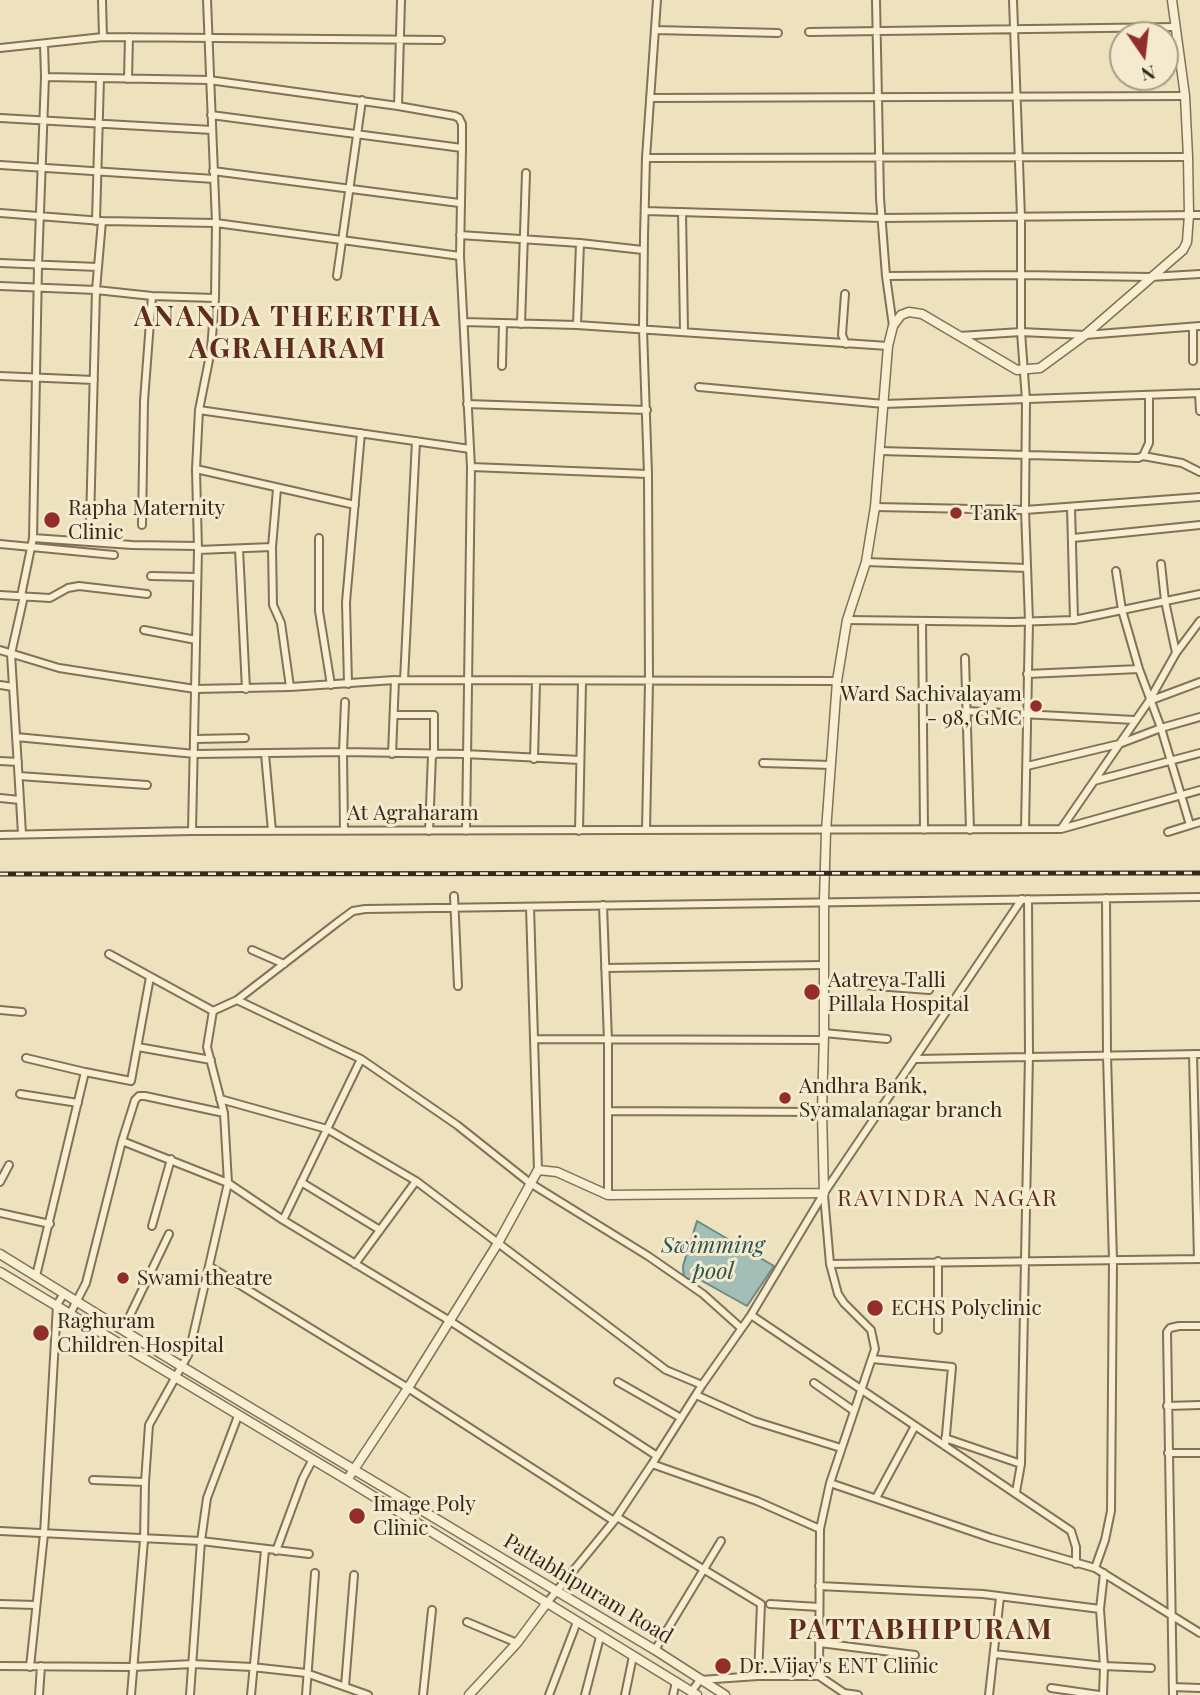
<!DOCTYPE html>
<style>
body{margin:0}
#map{position:relative;width:1200px;height:1695px;overflow:hidden;background:#ede1be;font-family:"Playfair Display",serif}
canvas{display:block}
.north{position:absolute;left:1109px;top:21px;width:70px;height:70px;box-sizing:border-box;background:#f4ebce;border:2px solid #a79d87;border-radius:50%;rotate:166deg;font-size:19px;font-weight:700;line-height:28px;text-align:center;color:#34291c}
.north::after{content:'';display:block;margin:auto;width:24px;height:32px;background:#922d29;clip-path:polygon(50% 0,100% 100%,50% 72%,0 100%)}
</style>
<div id="map">
<canvas width="1200" height="1695"></canvas>
<div class="north">N</div>
</div>
<script>
const ctx = document.querySelector('canvas').getContext('2d');
ctx.lineJoin = 'round';
function fill(path, color) {
  ctx.fillStyle = color;
  ctx.fill(path, 'evenodd');
}
function toPath(rows) {
  const path = new Path2D();
  for (const r of rows) {
    path.moveTo(r[0], r[1]);
    for (let i = 2; i < r.length; i += 2) path.lineTo(r[i], r[i + 1]);
  }
  return path;
}
function stroke(path, color, width, dash) {
  ctx.strokeStyle = color;
  ctx.lineWidth = width;
  ctx.lineCap = dash ? 'butt' : 'round';
  ctx.setLineDash(dash || []);
  ctx.stroke(path);
}
function write(font, color, halo, rows, align = 'center') {
  ctx.font = font + ' "Playfair Display",serif';
  ctx.lineWidth = 6;
  ctx.setLineDash([]);
  ctx.textBaseline = 'middle';
  ctx.strokeStyle = halo;
  ctx.fillStyle = color;
  for (const [text, x, y, turn = 0] of rows) {
    ctx.save();
    ctx.translate(x, y);
    ctx.rotate((+turn || 0) * Math.PI / 180);
    ctx.textAlign = isNaN(turn) ? turn : align;
    if (halo) ctx.strokeText(text, 0, 0);
    ctx.fillText(text, 0, 0);
    ctx.restore();
  }
}
const water = toPath([
 [697,1221,774,1266,747,1306,695,1277,684,1281,683,1266,697,1221]
]);
fill(water, '#a2beb7');
stroke(water, '#698b84', 2);
const minor = toPath([
 [102,0,103,37],
 [876,0,880,198,886,276,893,326],
 [1013,0,1021,217,1021,332,1026,400,1025,510,1029,621,1025,829],
 [655,30,778,33],
 [809,32,1176,27],
 [44,44,45,77],
 [0,48,103,37,441,40],
 [128,79,129,37],
 [650,98,1185,96],
 [398,106,455,116,459,118,462,124,462,148],
 [211,115,462,148,460,256,471,467,466,831],
 [0,118,212,130],
 [646,158,1188,157],
 [0,165,214,179],
 [213,171,459,203],
 [645,211,882,218,1200,215],
 [682,212,684,331],
 [0,213,102,221,216,223,460,256],
 [96,221,100,78],
 [460,235,580,243,643,250],
 [0,263,98,267],
 [337,276,362,100],
 [886,276,1020,275,1150,277,1200,274],
 [0,286,96,290,152,296,215,298],
 [845,294,842,335,846,344],
 [464,322,577,325,888,346],
 [521,324,526,173],
 [577,325,580,243],
 [1193,327,1193,361],
 [959,336,1021,332,1085,335,1200,326],
 [502,366,503,323],
 [0,376,94,380],
 [699,387,884,404,1200,393],
 [1199,393,1200,411],
 [467,404,647,410],
 [199,410,470,449],
 [880,451,1138,458,1143,456,1182,463,1200,472],
 [1143,456,1149,443,1149,395],
 [471,467,648,474],
 [196,469,355,505],
 [277,489,272,547,273,605,281,623,290,687],
 [875,507,1025,510,1200,497],
 [1071,507,1074,620],
 [90,523,96,290,102,221],
 [142,525,144,401,152,296],
 [33,538,132,545,198,546],
 [319,538,319,611,331,685],
 [1073,538,1200,525],
 [0,544,114,555],
 [239,549,246,689],
 [198,550,272,547],
 [866,562,1027,568],
 [1161,564,1165,601,1176,653],
 [1116,571,1122,610,1139,669,1161,728,1190,825],
 [151,576,197,577],
 [0,595,50,598,68,588,79,586,147,594],
 [21,596,33,538,38,266,45,77,209,80,398,106,401,0],
 [847,620,1013,622,1074,620,1200,594],
 [922,621,924,830],
 [144,630,196,640],
 [0,650,59,668,195,689,290,687,395,680,837,681],
 [965,658,970,830],
 [1027,674,1139,669],
 [404,680,416,441],
 [348,684,346,602,361,433],
 [0,685,13,687],
 [1149,701,1200,682],
 [967,711,1134,720],
 [394,715,434,715,434,755],
 [16,737,195,754,343,752,465,754,580,760],
 [195,739,245,738],
 [265,754,272,831],
 [392,754,395,680],
 [534,759,536,682],
 [0,761,18,762],
 [763,763,831,765],
 [1027,766,1119,744,1161,728,1200,717],
 [19,776,147,785],
 [1094,781,1200,753],
 [0,798,20,800,11,654,24,596],
 [20,800,22,834],
 [1061,829,1200,790],
 [646,830,649,682,648,474,643,330,644,236,646,158,657,0],
 [192,831,198,550,196,469,199,410,211,350,215,298,216,223,207,0],
 [344,831,343,752,345,702],
 [429,831,432,755],
 [579,831,582,682],
 [1168,832,1200,822],
 [0,835,192,831,1061,829,1149,701,1176,653,1200,621],
 [454,896,458,986],
 [603,905,608,1041,608,1195],
 [530,907,538,1170],
 [252,950,284,964],
 [109,954,213,1011,237,1000,338,922,353,911,365,909,1200,897],
 [605,968,824,965],
 [824,982,929,990],
 [237,1000,361,1059,457,1125,530,1183,648,1256,703,1294,741,1328],
 [0,1010,22,1012],
 [824,1033,887,1039],
 [534,1039,824,1040],
 [138,1047,211,1060],
 [1193,1054,1198,1259],
 [26,1058,85,1072],
 [916,1059,1200,1054],
 [20,1094,78,1103],
 [220,1099,327,1129,416,1181,666,1370,702,1385],
 [608,1111,822,1112],
 [122,1141,228,1183,283,1220,450,1321,657,1456],
 [0,1182,9,1165],
 [301,1182,380,1230],
 [0,1213,50,1224],
 [283,1220,361,1059],
 [152,1226,171,1159],
 [938,1261,938,1330],
 [355,1264,416,1181],
 [830,1264,1200,1259],
 [209,1266,408,1388,614,1521],
 [36,1276,85,1072,131,1081,150,977],
 [70,1314,86,1283,122,1141,135,1100,139,1096,145,1096,224,1113],
 [751,1315,1071,1531,1076,1547,1076,1564],
 [123,1330,169,1234],
 [872,1359,952,1367,945,1446],
 [618,1382,681,1418],
 [814,1383,854,1411],
 [696,1395,754,1421,841,1448],
 [1167,1406,1200,1405],
 [945,1438,1021,1464],
 [1168,1453,1200,1453],
 [652,1464,757,1501,820,1529],
 [93,1480,145,1482],
 [830,1483,991,1538,1095,1568,1200,1633],
 [1016,1492,1021,1464,1029,1055,1028,899],
 [876,1498,915,1426],
 [617,1517,761,1604,758,1676],
 [0,1531,201,1541,309,1554],
 [276,1551,303,1478,312,1461],
 [1095,1568,1105,1540,1111,1511,1113,1260,1107,1056,1106,898],
 [819,1586,983,1594,1100,1609],
 [0,1604,36,1605],
 [546,1604,614,1521,652,1464,702,1385,751,1315,824,1193,1022,899],
 [770,1604,819,1607],
 [467,1622,517,1643],
 [820,1643,915,1655],
 [655,1650,721,1541],
 [994,1654,1104,1666,1151,1668],
 [0,1666,132,1667,193,1664,252,1667,306,1673,368,1695],
 [30,1667,44,1534,57,1305,64,1293],
 [819,1676,820,1529,830,1483,875,1349,871,1330,844,1303,838,1294,830,1264,824,1195],
 [345,1686,354,1575],
 [1173,1687,1200,1688],
 [1051,1688,1099,1695],
 [691,1692,700,1680,758,1676,819,1676,844,1693,858,1695],
 [39,1695,41,1666],
 [131,1695,144,1540,145,1482,149,1425,189,1353,228,1183,224,1113,207,1047,213,1011],
 [190,1695,201,1541,207,1498,238,1416],
 [251,1695,265,1550],
 [306,1695,315,1573],
 [423,1695,432,1610],
 [549,1695,577,1622],
 [585,1695,600,1637],
 [625,1695,633,1656],
 [673,1695,676,1682],
 [989,1695,1000,1597],
 [1103,1695,1104,1666,1100,1609,1104,1573],
 [1173,1695,1167,1332,1170,1328,1179,1326,1200,1326]
]);
const tertiary = toPath([
 [0,1254,181,1366,655,1650,725,1695],
 [0,1272,347,1480,697,1695],
 [347,1480,408,1388,498,1243,538,1170,557,1172,608,1195,824,1193,822,1112,824,1033,824,900,826,831,837,681,847,620,866,562,875,507,888,346,893,326,901,315,909,312,922,314,1017,370,1040,368,1085,335,1183,250,1187,242,1189,215,1188,157,1185,96,1172,0],
 [469,1695,517,1643,546,1604]
]);
stroke(minor, '#847157', 10);
stroke(tertiary, '#847157', 11);
stroke(minor, '#f8eed1', 6);
stroke(tertiary, '#f8eed1', 8);
const rail = toPath([
 [0,874,1200,873]
]);
stroke(rail, '#34291c', 5);
stroke(rail, '#f4ebce', 2.5, [8]);
for (const [x, y, r, color] of [
 [956,513,7,"#922d29"],
 [52,520,9,"#922d29"],
 [1036,706,7,"#922d29"],
 [812,992,9,"#922d29"],
 [785,1098,7,"#922d29"],
 [123,1278,7,"#922d29"],
 [875,1308,9,"#922d29"],
 [41,1333,9,"#922d29"],
 [357,1516,9,"#922d29"],
 [723,1666,9,"#922d29"]
]) {
  const dot = new Path2D();
  dot.arc(x, y, r, 0, 2 * Math.PI);
  ctx.fillStyle = color;
  ctx.fill(dot);
  stroke(dot, '#f4ebce', 2.5);
}
write('21px', '#34291c', '#f4ebce', [
 ["Rapha Maternity",68,508],
 ["Clinic",68,532],
 ["Tank",970,513],
 ["Ward Sachivalayam",1022,694,"right"],
 ["- 98, GMC",1022,718,"right"],
 ["Aatreya Talli",828,980],
 ["Pillala Hospital",828,1004],
 ["Andhra Bank,",799,1086],
 ["Syamalanagar branch",799,1110],
 ["Swami theatre",137,1278],
 ["ECHS Polyclinic",891,1308],
 ["Raghuram",57,1321],
 ["Children Hospital",57,1345],
 ["Image Poly",373,1504],
 ["Clinic",373,1528],
 ["Dr. Vijay's ENT Clinic",739,1666]
], 'left');
write('21px', '#34291c', '#f4ebce', [
 ["At Agraharam",413,813],
 ["Pattabhipuram Road",588,1589,31]
]);
ctx.letterSpacing = '2px';
write('23px', '#602d1c', '#f4ebce', [
 ["RAVINDRA NAGAR",948,1199]
]);
ctx.letterSpacing = '0px';
write('italic 23px', '#2b5453', '#f4ebce', [
 ["Swimming",713,1246],
 ["pool",713,1272]
]);
ctx.letterSpacing = '2px';
write('bold 28px', '#602d1c', '#f4ebce', [
 ["ANANDA THEERTHA",288,317],
 ["AGRAHARAM",288,349],
 ["PATTABHIPURAM",921,1630]
]);
ctx.letterSpacing = '0px';
</script>
